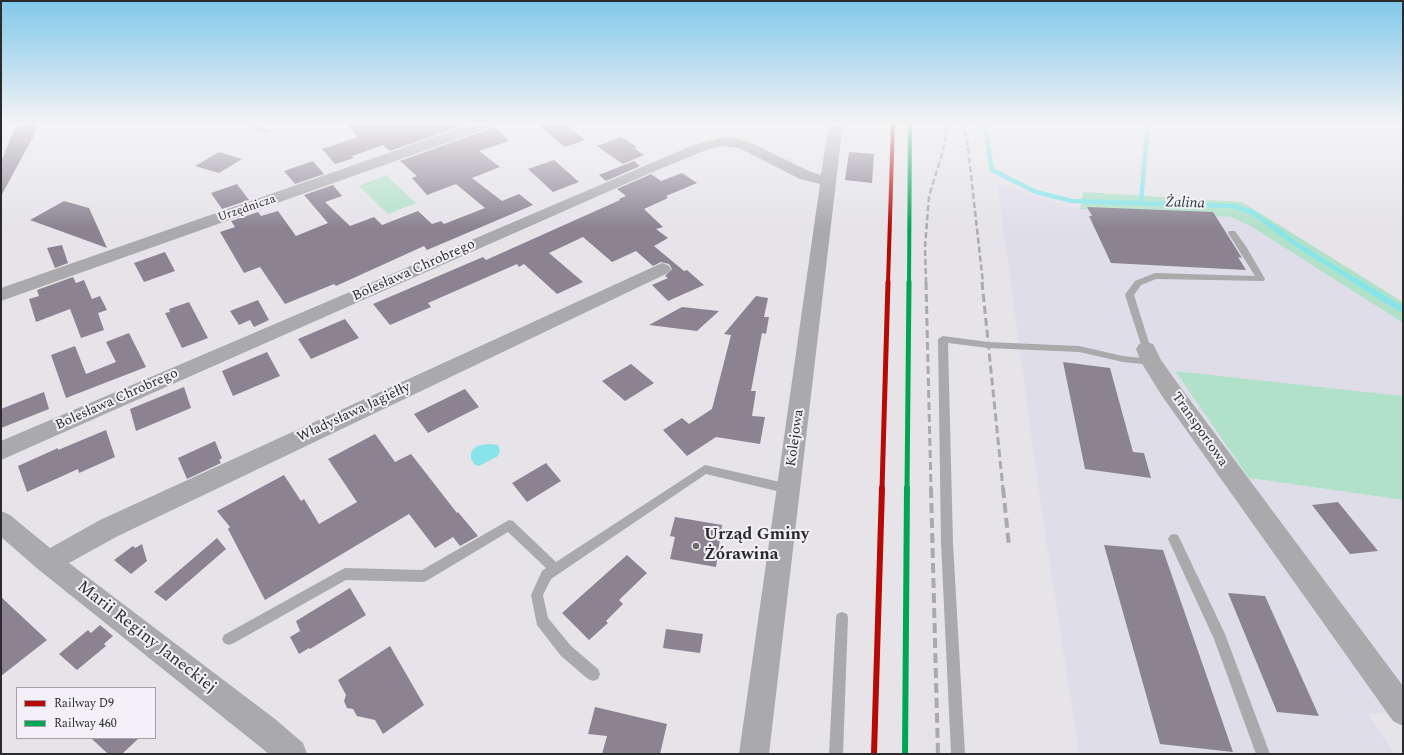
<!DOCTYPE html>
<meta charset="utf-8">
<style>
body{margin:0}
#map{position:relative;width:1404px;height:755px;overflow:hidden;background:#e6e4e9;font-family:Spectral,serif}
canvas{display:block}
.frame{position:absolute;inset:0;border:2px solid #2b2a2c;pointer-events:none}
.legend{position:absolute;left:16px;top:687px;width:140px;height:52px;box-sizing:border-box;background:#f3f0f7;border:1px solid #a3a1a6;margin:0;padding:5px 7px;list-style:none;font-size:12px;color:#2b2a2c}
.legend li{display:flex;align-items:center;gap:8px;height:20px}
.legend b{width:20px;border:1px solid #a3a1a6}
</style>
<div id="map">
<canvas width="1404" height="755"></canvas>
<div class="frame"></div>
<ul class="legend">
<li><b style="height:5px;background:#b70a06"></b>Railway D9</li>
<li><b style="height:5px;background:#00a651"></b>Railway 460</li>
</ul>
</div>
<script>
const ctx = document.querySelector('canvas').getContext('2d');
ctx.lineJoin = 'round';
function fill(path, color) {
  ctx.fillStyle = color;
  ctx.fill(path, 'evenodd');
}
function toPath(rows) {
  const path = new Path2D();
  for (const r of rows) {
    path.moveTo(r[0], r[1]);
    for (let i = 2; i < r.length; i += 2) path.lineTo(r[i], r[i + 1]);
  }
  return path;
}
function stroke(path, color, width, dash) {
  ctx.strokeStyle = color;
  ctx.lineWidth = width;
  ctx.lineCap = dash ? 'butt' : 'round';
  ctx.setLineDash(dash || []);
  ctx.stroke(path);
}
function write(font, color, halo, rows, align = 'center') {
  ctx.font = font + ' Spectral,serif';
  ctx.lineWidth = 4;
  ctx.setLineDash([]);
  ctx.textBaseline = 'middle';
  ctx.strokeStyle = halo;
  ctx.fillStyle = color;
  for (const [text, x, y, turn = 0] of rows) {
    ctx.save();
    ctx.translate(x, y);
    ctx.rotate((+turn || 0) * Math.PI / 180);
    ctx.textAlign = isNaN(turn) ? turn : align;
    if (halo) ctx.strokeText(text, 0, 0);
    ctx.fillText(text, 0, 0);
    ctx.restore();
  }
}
fill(toPath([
 [997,182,1067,207,1230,217,1249,225,1403,323,1403,396,1175,371,1249,478,1403,500,1403,711,1368,714,1395,754,1079,754,1039,493]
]), '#e0ddeb');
fill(toPath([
 [386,175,416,203,388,214,359,186],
 [1083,192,1242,202,1403,302,1403,323,1249,225,1230,217,1080,209],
 [1175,371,1403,396,1403,500,1249,478]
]), '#b2e1ca');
fill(toPath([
 [488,444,498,445,500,451,498,456,479,466,475,465,471,459,471,452,477,446]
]), '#85e5ea');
stroke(toPath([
 [984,122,992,170,1036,192,1072,201,1233,206,1252,212,1296,244,1359,283],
 [1141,202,1148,122]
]), '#85e5ea', 4.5);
stroke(toPath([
 [1357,282,1403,310]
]), '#85e5ea', 6);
fill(toPath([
 [37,122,36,127,39,126,1,196,1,162,12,134,16,128,25,123],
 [344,122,472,122,390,151,383,145,352,156,354,158,335,164,322,149,358,137],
 [535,122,562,122,585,140,565,147],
 [495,127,509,141,479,151,500,167,472,178,502,201,519,194,533,205,427,250,424,246,336,286,334,284,285,304,260,267,244,273,220,232,235,227,231,221,258,212,261,216,278,211,296,236,328,223,304,195,333,185,342,196,325,202,350,226,374,217,382,225,418,211,432,224,441,221,444,224,485,208,456,184,427,195,412,178,417,176,400,161],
 [621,137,637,147,634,148,644,155,623,164,597,146],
 [219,152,242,159,219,173,195,166],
 [849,152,874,154,872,183,845,180],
 [554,160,579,182,553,192,528,169],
 [313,161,324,174,295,184,284,171],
 [634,161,640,166,606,181,599,175],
 [682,173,697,183,666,196,668,198,644,209,663,227,656,229,668,238,654,246,684,271,687,270,704,285,668,301,652,285,668,278,665,276,672,269,669,264,661,262,653,266,636,251,612,262,583,237,549,253,583,282,557,294,524,264,519,267,517,264,428,303,431,307,390,325,373,304,483,257,486,260,620,200,619,199,626,196,617,189,649,175,651,174,661,181],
 [237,184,249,200,222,209,211,193],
 [64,201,89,208,107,248,30,220],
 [1087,207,1213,212,1242,258,1238,257,1246,270,1111,263,1089,216,1092,216],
 [62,245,68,263,55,268,47,248],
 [165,252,175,271,144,282,134,263],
 [73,277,76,283,84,280,92,299,100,296,107,310,98,313,104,330,81,338,70,309,36,322,29,299,39,296,37,290],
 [756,296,768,298,764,317,769,317,766,334,762,333,751,391,756,391,752,416,765,417,760,444,716,437,687,456,663,430,682,418,689,424,712,409,731,335,724,334],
 [258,300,269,320,254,327,250,320,239,325,230,311],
 [189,302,208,338,182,348,165,313,170,312,169,309],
 [682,307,719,311,697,331,649,325],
 [345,319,359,338,311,359,298,339],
 [129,333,146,367,66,398,51,355,75,346,86,374,116,362,106,342],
 [267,352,280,376,233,396,222,371],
 [1063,362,1110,368,1133,452,1144,453,1151,478,1085,469],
 [631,364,654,383,625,401,602,381],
 [184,387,191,408,136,431,130,409],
 [465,389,479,407,428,433,414,414],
 [44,392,49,409,1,428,1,409],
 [106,430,115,457,79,473,78,469,27,492,18,466,58,448,58,450],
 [375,434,395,462,411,454,457,513,458,512,478,536,460,546,453,537,435,548,409,514,265,600,228,529,230,527,217,511,284,475,301,501,304,499,319,524,357,502,328,459],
 [215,441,222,458,219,460,221,463,187,479,178,458],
 [546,463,561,481,527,502,512,483],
 [1338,502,1378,551,1350,554,1312,505],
 [675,517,722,525,716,567,670,559,675,537,670,536],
 [217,538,226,549,166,601,154,592],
 [142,544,147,561,131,574,114,560,133,546,135,548],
 [1104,545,1163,550,1233,752,1160,744],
 [627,555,647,573,619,600,623,604,606,621,608,623,589,640,562,613],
 [350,588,366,615,310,649,309,648,299,654,290,637,300,631,296,621],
 [1228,593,1265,596,1319,716,1277,712],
 [1,597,47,640,1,676],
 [100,625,113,636,104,644,106,646,77,670,59,654,88,630,91,633],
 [666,629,703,634,700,653,663,648],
 [390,646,424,705,383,734,375,720,357,716,353,709,347,708,344,701,346,695,338,680],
 [595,707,667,724,660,754,602,754,607,736,588,734],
 [91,738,139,738,122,754,108,754]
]), '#8b8392');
fill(toPath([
 [252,122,260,122,257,125,270,131,267,133,250,126,249,125,252,122],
 [1229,231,1235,231,1247,248,1265,279,1264,281,1156,279,1141,285,1134,295,1151,349,1146,352,1143,351,1125,295,1126,293,1135,281,1155,273,1255,276,1228,233,1229,231],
 [943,336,988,342,1079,346,1123,356,1151,359,1156,362,1151,365,1123,362,1079,352,988,348,948,343,953,543,965,754,951,754,941,543,938,339,943,336],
 [705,465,789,484,793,486,795,489,793,492,789,494,706,474,551,579,543,595,548,618,571,646,598,669,600,674,598,679,593,681,588,679,561,656,537,625,531,595,542,571,546,568,508,532,428,580,424,582,346,580,234,643,229,645,224,643,222,639,224,635,341,570,345,568,422,570,509,520,513,521,556,562,705,465],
 [1174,534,1178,535,1225,634,1270,754,1256,754,1214,639,1168,539,1170,535,1174,534],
 [842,612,847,614,848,618,843,754,829,754,836,618,837,614,842,612]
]), '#aaa9ac');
fill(toPath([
 [477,122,499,122,497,125,1,301,1,288,477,122],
 [829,122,843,122,769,754,739,754,820,184,800,179,739,148,722,146,706,150,648,174,1,460,1,441,696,144,722,138,735,138,749,142,811,172,821,175,829,122],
 [662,263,668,265,671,269,668,273,118,536,69,563,275,719,303,743,307,754,269,754,39,570,1,537,1,511,10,515,50,548,100,520,662,263],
 [1146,342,1153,344,1161,360,1178,384,1403,686,1403,726,1393,721,1162,396,1141,362,1136,349,1139,344,1146,342]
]), '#aaa9ac');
stroke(toPath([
 [962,122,967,139,983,283],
 [926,283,925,247,929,196,943,151,948,122]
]), '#aaaaae', 2.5, [6, 3]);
stroke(toPath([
 [926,282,931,489],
 [982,282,1003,489]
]), '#aaaaae', 3, [8, 4]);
stroke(toPath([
 [931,488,938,754],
 [1003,488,1009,546]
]), '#aaaaae', 4, [10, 5]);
stroke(toPath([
 [888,283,893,122]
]), '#b70a06', 4);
stroke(toPath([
 [882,489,888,282]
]), '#b70a06', 5);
stroke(toPath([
 [874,754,882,488]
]), '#b70a06', 6);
stroke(toPath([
 [909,283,910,122]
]), '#00a651', 4);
stroke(toPath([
 [907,489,909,282]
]), '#00a651', 5);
stroke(toPath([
 [905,754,907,488]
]), '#00a651', 6);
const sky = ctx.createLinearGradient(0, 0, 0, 228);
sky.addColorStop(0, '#80c8e9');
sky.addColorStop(0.54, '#f4f3f5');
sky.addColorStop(1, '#f4f3f500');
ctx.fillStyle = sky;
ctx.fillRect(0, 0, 1404, 228);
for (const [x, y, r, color] of [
 [696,546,4,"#6c6b6e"]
]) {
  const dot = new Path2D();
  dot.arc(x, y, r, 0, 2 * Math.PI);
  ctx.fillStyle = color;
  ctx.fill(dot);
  stroke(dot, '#f3f0f7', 1.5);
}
write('12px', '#2b2a2c', '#f3f0f7', [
 ["Urzędnicza",247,209,-19]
]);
write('14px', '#2b2a2c', '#f3f0f7', [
 ["Bolesława Chrobrego",414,271,-24],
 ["Bolesława Chrobrego",117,400,-24],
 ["Władysława Jagiełły",354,413,-25],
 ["Transportowa",1199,430,55],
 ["Kolejowa",796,438,-82]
]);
write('italic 15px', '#243b3c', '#f3f0f7', [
 ["Żalina",1185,204,2]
]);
write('bold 17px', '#2b2a2c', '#f3f0f7', [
 ["Urząd Gminy",704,536],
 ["Żórawina",704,556]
], 'left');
write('17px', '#2b2a2c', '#f3f0f7', [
 ["Marii Reginy Janeckiej",146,638,38]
]);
</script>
